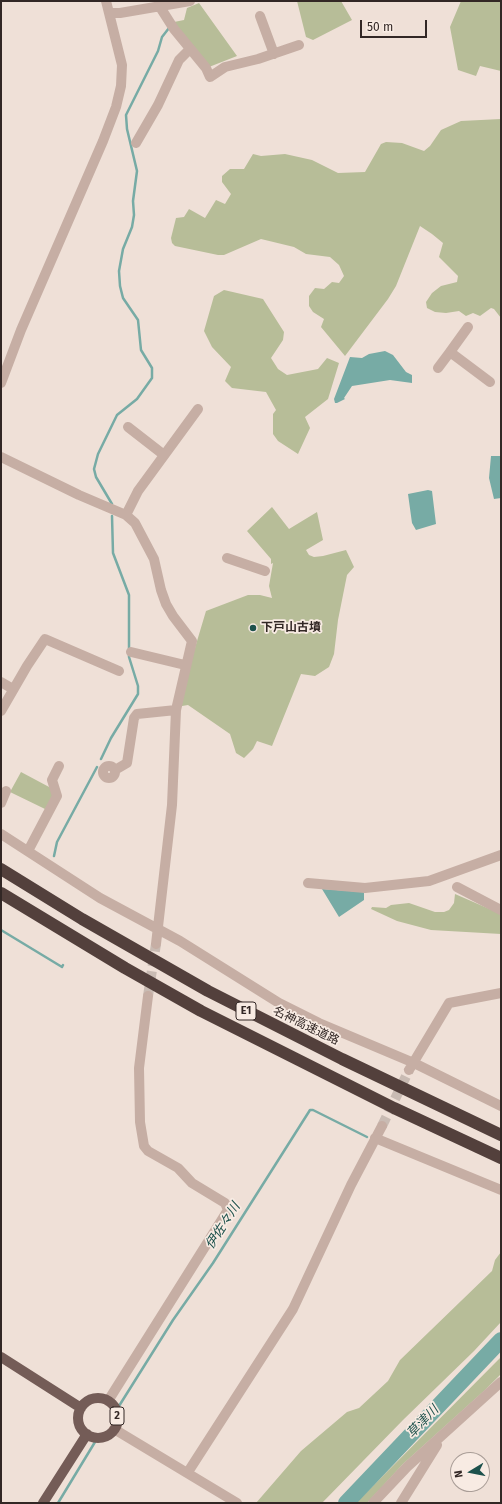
<!DOCTYPE html>
<meta charset="utf-8">
<style>
body{margin:0}
#map{position:relative;width:502px;height:1504px;overflow:hidden;background:#efe0d7;font-family:"Fira Sans",sans-serif}
canvas{display:block}
.frame{position:absolute;inset:0;border:2px solid #322725;pointer-events:none}
.north{position:absolute;left:450px;top:1452px;width:40px;height:40px;box-sizing:border-box;background:#f8ebe3;border:1px solid #a99d97;border-radius:50%;rotate:260deg;font-size:11px;font-weight:700;line-height:16px;text-align:center;color:#322725}
.north::after{content:'';display:block;margin:auto;width:14px;height:18px;background:#1d514c;clip-path:polygon(50% 0,100% 100%,50% 72%,0 100%)}
.scale{position:absolute;left:360px;top:20px;width:67px;height:18px;box-sizing:border-box;border:2px solid #322725;border-top:0;padding-left:5px;font-size:12px;line-height:14px;white-space:nowrap;color:#322725;-webkit-text-stroke:3px #f8ebe3;paint-order:stroke}
</style>
<div id="map">
<canvas width="502" height="1504"></canvas>
<div class="frame"></div>
<div class="north">N</div>
<div class="scale">50 m</div>
</div>
<script>
const ctx = document.querySelector('canvas').getContext('2d');
ctx.lineJoin = 'round';
function fill(path, color) {
  ctx.fillStyle = color;
  ctx.fill(path, 'evenodd');
}
function toPath(rows) {
  const path = new Path2D();
  for (const r of rows) {
    if (r.length === 3) {
      path.moveTo(r[0] + r[2], r[1]);
      path.arc(r[0], r[1], r[2], 0, 2 * Math.PI);
      continue;
    }
    path.moveTo(r[0], r[1]);
    for (let i = 2; i < r.length; i += 2) path.lineTo(r[i], r[i + 1]);
  }
  return path;
}
function stroke(path, color, width, dash) {
  ctx.strokeStyle = color;
  ctx.lineWidth = width;
  ctx.lineCap = dash ? 'butt' : 'round';
  ctx.setLineDash(dash || []);
  ctx.stroke(path);
}
function write(font, color, halo, rows, align = 'center') {
  ctx.font = font + ' "Fira Sans","Noto Sans JP",sans-serif';
  ctx.lineWidth = 3.5;
  ctx.setLineDash([]);
  ctx.textBaseline = 'middle';
  ctx.strokeStyle = halo;
  ctx.fillStyle = color;
  for (const [text, x, y, turn = 0] of rows) {
    ctx.save();
    ctx.translate(x, y);
    ctx.rotate((+turn || 0) * Math.PI / 180);
    ctx.textAlign = isNaN(turn) ? turn : align;
    if (halo) ctx.strokeText(text, 0, 0);
    ctx.fillText(text, 0, 0);
    ctx.restore();
  }
}
fill(toPath([
 [297,1,341,1,352,20,313,40,306,37],
 [461,1,501,2,501,71,480,66,476,76,458,70,450,27],
 [199,3,237,56,209,67,174,22,184,20,187,8],
 [501,119,501,318,494,309,491,308,480,316,473,313,466,316,459,311,446,313,435,312,427,308,426,302,432,293,441,286,457,282,458,276,439,257,443,243,432,234,420,226,396,286,388,299,345,356,321,327,324,319,313,312,309,306,309,296,315,288,324,289,332,282,339,283,344,276,339,265,330,257,306,254,294,247,261,239,224,255,218,255,175,246,172,243,171,238,176,218,184,217,189,209,205,218,216,200,225,204,231,194,222,182,222,176,230,169,244,169,253,154,261,156,285,154,312,160,338,173,365,172,381,144,386,142,402,143,424,151,430,146,441,130,461,121],
 [224,290,263,299,284,332,283,340,271,358,278,369,287,375,318,369,327,358,339,363,328,399,305,417,310,428,298,454,278,441,273,434,273,414,276,410,266,392,232,388,225,381,231,367,212,347,204,331,214,296],
 [272,507,289,529,317,512,323,540,306,550,309,555,314,557,323,556,346,550,354,567,347,575,338,620,334,654,329,667,315,676,301,674,272,746,257,741,253,749,244,758,236,753,230,734,188,705,182,706,180,698,206,611,248,595,260,595,272,598,269,586,273,563,271,564,271,559,247,531],
 [21,772,51,788,53,796,45,809,10,792],
 [455,894,501,914,501,934,431,930,397,921,371,909,372,907,386,908,391,905,409,903,435,912,444,912,449,910,454,903],
 [501,1252,501,1322,474,1351,403,1420,322,1503,256,1503,301,1451,347,1412,359,1408,388,1381,400,1360,492,1271,495,1260],
 [501,1357,501,1374,485,1390,403,1464,367,1503,356,1503]
]), '#b7bd98');
fill(toPath([
 [385,351,393,355,406,372,412,375,412,383,390,380,352,386,344,398,345,399,337,403,335,403,334,399,350,357,362,358,369,354],
 [491,456,501,456,501,498,494,499,489,478],
 [428,490,432,491,436,524,416,530,412,523,408,494],
 [322,889,364,892,364,900,339,917]
]), '#77aba5');
stroke(toPath([
 [112,504,96,477,94,469,98,454,117,415,137,399,152,378,152,368,141,350,138,320,123,298,120,286,119,271,123,249,132,227,134,215,133,201,137,171,127,129,126,115,158,51,162,37,169,28],
 [101,759,111,738,138,694,138,686,129,657,129,595,113,553,112,516],
 [54,856,57,842,97,767],
 [1,930,62,967,63,965],
 [119,1406,173,1320,213,1263,310,1110,313,1110,367,1137],
 [58,1503,95,1442]
]), '#77aba5', 2.5);
stroke(toPath([
 [346,1503,501,1340]
]), '#77aba5', 16);
stroke(toPath([
 [148,996,156,944],
 [382,1126,409,1070]
]), '#c9bbb3', 10, [10, 5]);
stroke(toPath([
 [160,7,174,29,206,68,210,77,225,67,258,59,299,45],
 [109,13,120,13,190,1],
 [260,16,274,54],
 [136,143,158,105,179,60,190,49],
 [468,327,450,352,490,382],
 [438,368,450,352],
 [1,383,21,330,103,141,116,107,121,86,122,65,106,1],
 [128,427,164,455],
 [1,457,79,495,126,515,135,523,154,559,161,590,166,604,173,616,192,641,176,710,172,805,156,944],
 [126,515,138,491,198,409],
 [227,558,265,571],
 [131,652,185,665],
 [1,682,13,689],
 [1,711,27,666,45,639,119,671],
 [109,772,6],
 [115,770,127,763,134,718,137,714,176,710],
 [1,803,6,791],
 [1,834,100,898,180,941,279,1003,319,1023,414,1063,501,1106],
 [28,851,57,796,52,780,59,766],
 [308,883,365,888,429,881,501,855],
 [457,887,501,910],
 [409,1070,449,1003,501,993],
 [375,1138,501,1190],
 [108,1401,228,1210,225,1203,192,1183,178,1168,148,1151,144,1146,140,1122,139,1068,148,996],
 [114,1429,237,1503],
 [188,1472,293,1309,351,1185,382,1126],
 [373,1503,407,1467,501,1382],
 [401,1503,437,1445]
]), '#c6aea4', 10);
stroke(toPath([
 [1,1357,81,1408],
 [98,1418,20],
 [43,1503,87,1434]
]), '#745c57', 10);
stroke(toPath([
 [1,869,82,919,208,991,342,1059,501,1135],
 [1,893,125,968,201,1011,394,1108,501,1158]
]), '#53403c', 12);
for (const [x, y, r, color] of [
 [253,628,4,"#1d514c"]
]) {
  const dot = new Path2D();
  dot.arc(x, y, r, 0, 2 * Math.PI);
  ctx.fillStyle = color;
  ctx.fill(dot);
  stroke(dot, '#f8ebe3', 1.5);
}
for (const [x, y, w] of [
 [246,1011,20],
 [117,1416,14]
]) {
  const box = new Path2D();
  box.roundRect(x - w / 2, y - 9, w, 18, 3);
  ctx.fillStyle = '#f8ebe3';
  ctx.fill(box);
  stroke(box, '#322725', 1);
}
write('bold 11px', '#322725', null, [
 ["E1",246,1011],
 ["2",117,1416]
]);
write('bold 12px', '#322725', '#f8ebe3', [
 ["下戸山古墳",261,628]
], 'left');
write('12px', '#322725', '#f8ebe3', [
 ["名神高速道路",306,1026,26]
]);
write('italic 13px', '#1d514c', '#f8ebe3', [
 ["伊佐々川",223,1226,-57],
 ["草津川",423,1422,-46]
]);
</script>
